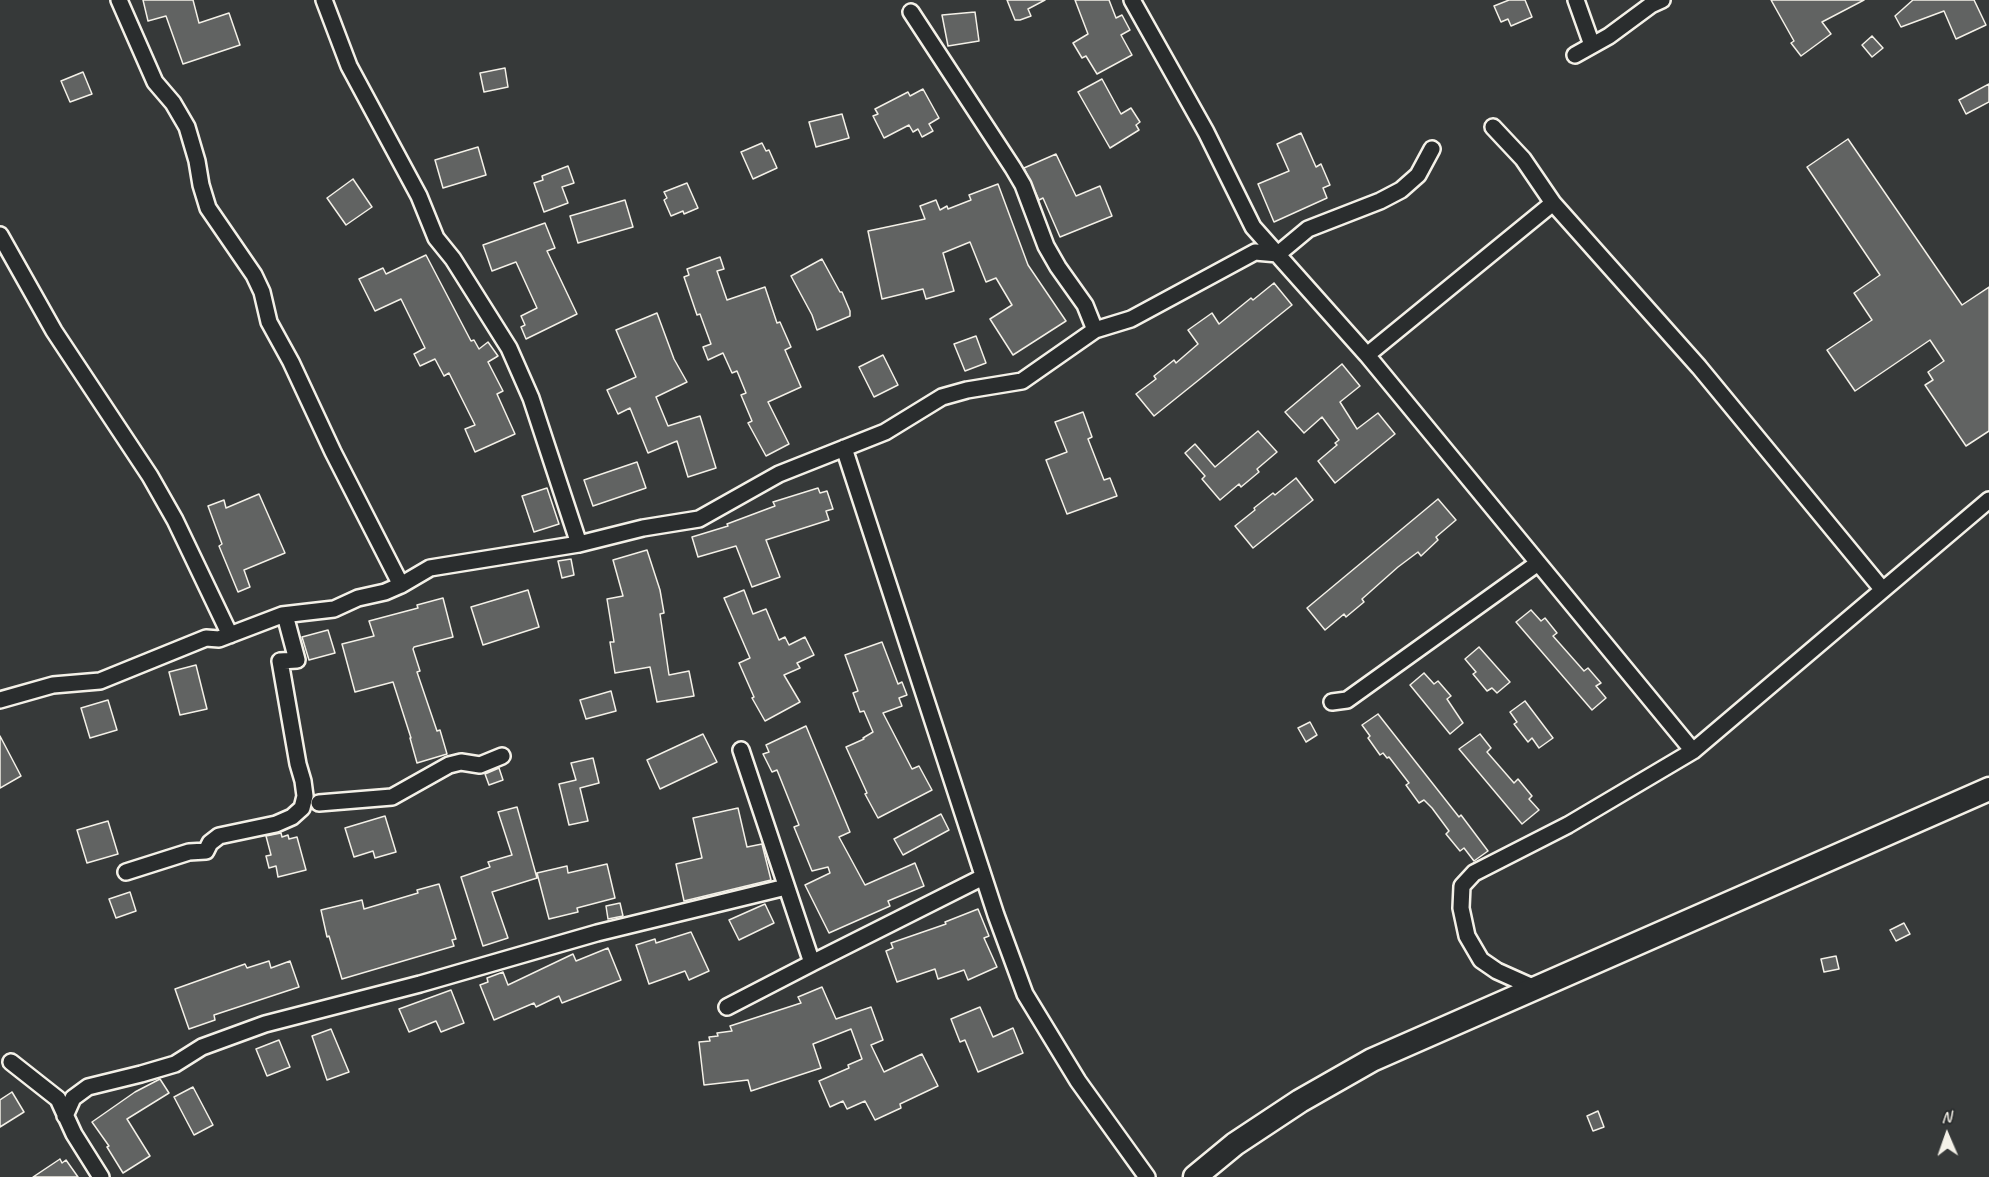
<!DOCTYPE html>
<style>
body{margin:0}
#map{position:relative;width:1989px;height:1177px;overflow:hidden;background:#363939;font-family:Caveat,sans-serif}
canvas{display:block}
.north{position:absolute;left:1917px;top:1105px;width:60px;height:60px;-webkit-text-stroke:4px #2a2d2e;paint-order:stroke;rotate:358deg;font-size:16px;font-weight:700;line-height:24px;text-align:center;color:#f4f1e8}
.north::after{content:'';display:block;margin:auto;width:21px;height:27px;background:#f4f1e8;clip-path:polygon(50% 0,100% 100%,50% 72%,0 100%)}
</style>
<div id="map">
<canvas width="1989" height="1177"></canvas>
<div class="north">N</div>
</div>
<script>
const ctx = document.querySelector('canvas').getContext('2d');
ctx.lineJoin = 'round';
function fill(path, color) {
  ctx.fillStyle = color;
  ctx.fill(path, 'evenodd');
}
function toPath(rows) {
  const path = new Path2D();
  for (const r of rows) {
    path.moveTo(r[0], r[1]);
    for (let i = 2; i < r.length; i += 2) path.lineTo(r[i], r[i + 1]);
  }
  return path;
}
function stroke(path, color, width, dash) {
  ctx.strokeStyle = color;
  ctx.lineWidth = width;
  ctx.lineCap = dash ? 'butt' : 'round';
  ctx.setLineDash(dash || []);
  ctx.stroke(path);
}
const building = toPath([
 [143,0,193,0,199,23,229,13,240,45,183,64,166,16,148,21,143,0],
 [1007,0,1045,0,1028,9,1031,16,1020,20,1015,20,1007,0],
 [1075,0,1109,0,1116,18,1122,15,1130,30,1121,35,1132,55,1097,74,1086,56,1082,58,1073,43,1088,34,1075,0],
 [1509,0,1525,0,1532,17,1511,26,1508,19,1501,22,1494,6,1509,0],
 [1771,0,1864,0,1822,22,1831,34,1801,56,1791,43,1794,41,1771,0],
 [1913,0,1974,0,1986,25,1956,39,1944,11,1901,27,1895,16,1913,0],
 [975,12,979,41,948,46,942,15,975,12],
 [1872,36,1883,48,1872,57,1862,45,1872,36],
 [505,68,508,87,484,92,480,73,505,68],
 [83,72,92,94,70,102,61,81,83,72],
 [1102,79,1121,114,1131,108,1140,122,1136,125,1139,130,1110,148,1078,92,1102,79],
 [1989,84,1989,102,1966,114,1959,100,1989,84],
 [923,89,939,118,929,124,933,131,922,137,918,129,913,132,909,125,884,138,873,116,878,114,875,109,908,92,910,96,923,89],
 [842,114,849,138,816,147,809,122,842,114],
 [1301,133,1316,167,1321,164,1330,185,1323,188,1327,198,1274,222,1258,184,1289,171,1277,144,1301,133],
 [1848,139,1962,305,1989,287,1989,431,1966,446,1925,385,1933,380,1928,372,1944,361,1930,340,1855,391,1827,350,1872,320,1854,293,1880,275,1807,167,1848,139],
 [762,143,766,151,769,150,777,168,753,179,741,152,762,143],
 [478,147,486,175,443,188,435,160,478,147],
 [1056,154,1076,196,1100,186,1112,216,1060,237,1043,198,1039,200,1024,168,1056,154],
 [568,166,574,183,562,187,568,203,544,212,534,183,543,180,542,176,568,166],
 [353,179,372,207,346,225,327,198,353,179],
 [687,183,698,208,684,214,683,211,671,216,664,200,667,198,664,192,687,183],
 [998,184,1028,265,1066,321,1013,355,990,319,1012,305,996,278,986,282,970,242,943,253,954,291,926,299,923,289,882,299,868,231,925,219,920,206,936,200,940,210,947,206,948,209,971,200,969,195,998,184],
 [625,200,633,227,578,243,570,216,625,200],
 [545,223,555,248,547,251,577,314,526,339,521,327,525,325,521,316,537,308,516,262,492,271,483,245,545,223],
 [426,255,471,341,474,340,479,349,488,342,498,356,488,362,503,391,497,394,515,434,475,452,465,429,475,425,449,373,444,376,435,359,420,366,414,354,425,348,401,299,375,311,359,279,383,268,386,274,426,255],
 [720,257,724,269,717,271,727,300,765,287,777,323,780,322,791,347,785,350,801,387,768,402,789,444,766,456,748,423,752,421,741,395,746,393,737,371,732,373,723,353,708,360,703,347,711,344,700,314,697,315,684,277,689,275,687,269,720,257],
 [822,259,840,292,842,292,850,311,850,316,817,330,812,315,791,276,822,259],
 [1274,283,1292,305,1154,416,1136,394,1156,379,1154,376,1174,360,1176,363,1198,344,1188,330,1212,313,1219,324,1251,298,1253,300,1274,283],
 [657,313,674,359,687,382,656,397,668,426,700,416,716,468,688,477,677,441,648,453,630,408,618,414,607,390,636,377,616,330,657,313],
 [976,336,986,363,965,371,954,344,976,336],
 [883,355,898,385,874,397,859,367,883,355],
 [1342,364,1360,386,1340,402,1357,429,1378,413,1395,434,1335,483,1318,461,1337,445,1335,443,1339,440,1322,417,1304,433,1285,412,1342,364],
 [1083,412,1092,437,1088,439,1104,480,1110,478,1117,496,1067,514,1046,460,1067,452,1055,422,1083,412],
 [1258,431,1277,452,1257,469,1259,472,1241,487,1239,484,1220,500,1202,479,1205,476,1185,453,1195,444,1215,467,1258,431],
 [637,462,646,488,593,506,584,480,637,462],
 [1296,478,1313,500,1253,548,1235,526,1255,510,1254,508,1273,493,1275,495,1296,478],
 [547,488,559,524,534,532,522,496,547,488],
 [818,488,820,493,827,491,833,509,826,511,829,520,766,540,780,577,752,587,736,546,698,557,692,537,728,526,727,524,775,506,773,502,818,488],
 [259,494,285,553,244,570,250,587,238,592,219,546,222,544,208,506,224,500,226,508,259,494],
 [1438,499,1456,520,1436,537,1438,540,1421,556,1418,552,1398,567,1362,599,1364,602,1346,617,1344,614,1325,630,1307,608,1438,499],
 [647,550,660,590,664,613,660,614,669,675,689,671,694,696,657,702,650,667,615,673,610,642,614,642,607,599,623,596,613,560,647,550],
 [571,559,574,575,562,578,558,561,571,559],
 [528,590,539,627,483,645,471,607,528,590],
 [744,590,753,614,766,609,779,640,785,637,789,645,805,637,814,655,797,663,800,668,784,675,800,702,765,721,752,698,754,697,739,663,750,658,724,598,744,590],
 [443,598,453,637,414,647,413,649,420,671,417,672,437,731,440,730,447,754,417,763,410,738,411,738,393,682,355,692,342,644,374,636,369,621,418,608,417,605,443,598],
 [1531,610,1541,621,1545,618,1557,633,1553,636,1584,671,1588,668,1601,683,1596,686,1606,698,1592,710,1516,622,1531,610],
 [328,630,335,653,309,660,302,637,328,630],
 [882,642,898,684,902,682,907,695,899,698,902,706,883,713,912,769,919,766,932,790,878,818,865,794,867,793,846,747,864,739,863,738,873,732,864,711,860,712,853,693,858,691,845,655,882,642],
 [1479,647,1510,682,1497,693,1492,688,1487,691,1473,674,1476,672,1465,659,1479,647],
 [196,665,207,709,180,715,169,672,196,665],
 [1424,673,1434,684,1438,681,1451,696,1447,699,1463,723,1450,734,1410,685,1424,673],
 [611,691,616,711,586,719,580,700,611,691],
 [108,700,117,730,90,738,81,708,108,700],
 [1525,701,1553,738,1539,748,1532,738,1528,742,1514,724,1517,722,1510,712,1525,701],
 [1378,714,1459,817,1461,815,1488,851,1474,861,1464,848,1460,851,1446,834,1449,831,1432,808,1424,800,1419,803,1406,785,1409,783,1389,757,1387,758,1383,753,1380,755,1368,738,1370,736,1362,725,1378,714],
 [1310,722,1317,735,1306,742,1298,728,1310,722],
 [806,726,850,832,839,837,865,885,915,863,924,886,888,901,890,906,829,933,805,885,830,873,828,867,812,871,794,827,799,825,777,770,772,772,763,754,769,752,766,745,806,726],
 [703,734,717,762,660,789,647,760,703,734],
 [1480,734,1491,748,1487,752,1514,783,1518,779,1532,796,1529,799,1539,810,1522,824,1459,749,1480,734],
 [0,736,21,776,0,788,0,736],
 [593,758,599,783,580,788,588,821,569,825,559,784,576,780,571,763,593,758],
 [499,768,503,780,489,785,485,774,499,768],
 [517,807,537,878,492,892,508,938,483,946,461,877,490,867,488,862,512,855,498,812,517,807],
 [738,808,747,847,762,844,771,880,684,901,676,864,702,858,693,818,738,808],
 [941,814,949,830,903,855,894,839,941,814],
 [385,816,396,852,375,858,373,851,354,857,345,828,385,816],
 [108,821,118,854,87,863,77,830,108,821],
 [281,833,282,837,288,835,289,839,297,837,306,870,278,877,276,866,269,868,266,856,271,855,266,836,281,833],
 [607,864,615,898,577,908,578,912,549,919,537,873,567,866,568,873,607,864],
 [439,884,456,939,452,940,454,946,342,979,329,936,327,937,321,910,362,900,364,909,418,893,417,890,439,884],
 [130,892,136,911,116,918,109,899,130,892],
 [620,903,623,916,608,919,606,906,620,903],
 [765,904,774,923,739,940,729,920,765,904],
 [978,909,989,936,984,938,997,967,968,980,964,970,938,979,935,969,897,982,886,951,893,948,891,943,946,924,945,922,978,909],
 [1904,923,1910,934,1896,941,1890,930,1904,923],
 [691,932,709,971,689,980,685,971,649,984,636,945,655,939,656,943,691,932],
 [608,948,621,980,562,1003,559,996,536,1007,534,1003,494,1020,480,985,488,982,487,978,503,972,508,985,573,954,576,961,608,948],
 [1836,956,1839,969,1824,972,1821,959,1836,956],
 [269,961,271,968,290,961,299,987,214,1015,215,1020,189,1029,175,989,245,964,247,968,269,961],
 [822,987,836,1019,871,1007,883,1040,871,1045,884,1072,922,1054,938,1086,900,1104,901,1108,875,1120,865,1101,847,1109,843,1101,830,1107,819,1081,849,1068,848,1065,862,1059,851,1029,813,1044,821,1068,751,1091,748,1080,704,1085,699,1042,710,1041,709,1037,718,1036,717,1033,732,1031,730,1026,801,1003,798,997,822,987],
 [451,990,464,1023,441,1032,436,1021,409,1032,399,1009,451,990],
 [980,1007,993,1037,1013,1028,1023,1053,978,1072,965,1040,960,1042,951,1019,980,1007],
 [331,1029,349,1072,327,1080,312,1036,331,1029],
 [279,1040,290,1067,267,1076,256,1049,279,1040],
 [160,1079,169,1093,127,1119,150,1156,123,1173,107,1147,109,1146,92,1122,135,1092,160,1079],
 [193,1087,213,1125,194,1135,174,1097,193,1087],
 [12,1092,24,1112,0,1127,0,1100,12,1092],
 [1598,1111,1604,1127,1593,1131,1587,1116,1598,1111],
 [60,1159,62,1163,66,1160,78,1177,33,1177,60,1159]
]);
fill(building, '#616362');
stroke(building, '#f4f1e8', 1.5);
const minor = toPath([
 [119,0,155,82,173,103,187,127,197,161,201,185,208,208,254,275,262,292,269,322,291,362,333,452,401,585],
 [324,0,349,66,419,196,436,238,453,259,509,348,531,398,579,544],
 [1132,0,1206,132,1253,227,1367,355,1693,751],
 [1576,0,1592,45],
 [911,12,1013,168,1023,185,1046,246,1058,267,1085,305,1095,330],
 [1575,55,1609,36,1651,5,1662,0],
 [1493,127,1523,159,1553,203,1699,367,1882,589],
 [0,235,54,331,150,476,175,520,230,635],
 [1367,355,1553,203],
 [844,448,996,915,1025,994,1078,1081,1147,1177],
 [0,700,53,685,100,681,206,638,219,639,282,615,334,609,358,598,385,592,401,585,430,568,579,544,643,528,699,519,779,474,885,432,942,397,967,390,1022,381,1095,330,1131,319,1255,252,1278,254,1308,229,1380,201,1401,190,1418,175,1432,149],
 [1332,702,1347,700,1538,563],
 [741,750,812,963,983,877],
 [319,803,392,797,449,765,461,762,480,765,502,756],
 [126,872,189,852,206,851,210,843,219,836,276,824,292,817,302,808,305,796,303,781,298,764,280,661,297,660,285,615],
 [1535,988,1497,971,1481,960,1467,936,1461,908,1462,886,1474,873,1568,825,1693,751,1989,500],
 [727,1007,812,963],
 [11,1062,58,1099,74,1134,101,1177],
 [65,1116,73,1098,88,1087,141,1074,175,1064,202,1047,265,1024,420,984,597,933,786,887]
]);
const secondary = toPath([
 [1195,1177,1235,1144,1300,1101,1372,1060,1989,789]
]);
stroke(minor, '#f4f1e8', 20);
stroke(secondary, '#f4f1e8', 27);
stroke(minor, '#2a2d2e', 15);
stroke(secondary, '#2a2d2e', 22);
</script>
